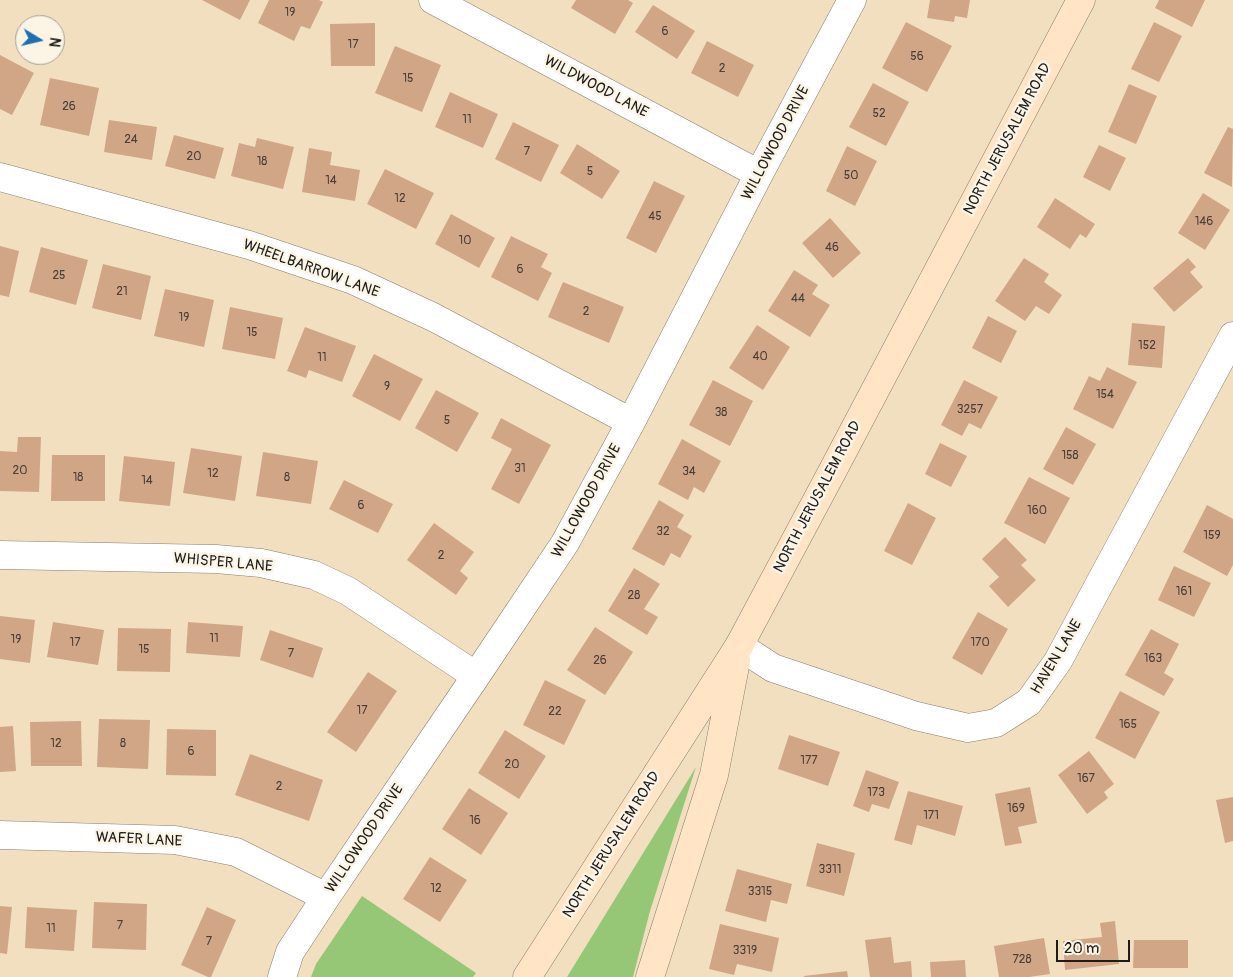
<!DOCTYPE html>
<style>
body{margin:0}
#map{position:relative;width:1233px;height:977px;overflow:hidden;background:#f2dfbf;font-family:Pangolin,sans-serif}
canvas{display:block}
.north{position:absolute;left:15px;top:15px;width:50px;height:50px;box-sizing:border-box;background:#fcf5e5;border:1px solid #a29e95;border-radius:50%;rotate:99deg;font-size:14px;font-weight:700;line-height:20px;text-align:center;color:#1c1c1c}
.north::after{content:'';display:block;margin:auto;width:18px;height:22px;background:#1f6fb2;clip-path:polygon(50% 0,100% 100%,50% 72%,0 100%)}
.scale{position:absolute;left:1056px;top:940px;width:74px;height:22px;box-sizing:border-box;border:2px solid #1c1c1c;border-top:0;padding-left:6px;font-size:15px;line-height:18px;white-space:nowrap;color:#1c1c1c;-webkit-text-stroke:4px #fcf5e5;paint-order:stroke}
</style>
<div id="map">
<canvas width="1233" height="977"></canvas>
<div class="north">N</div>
<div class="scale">20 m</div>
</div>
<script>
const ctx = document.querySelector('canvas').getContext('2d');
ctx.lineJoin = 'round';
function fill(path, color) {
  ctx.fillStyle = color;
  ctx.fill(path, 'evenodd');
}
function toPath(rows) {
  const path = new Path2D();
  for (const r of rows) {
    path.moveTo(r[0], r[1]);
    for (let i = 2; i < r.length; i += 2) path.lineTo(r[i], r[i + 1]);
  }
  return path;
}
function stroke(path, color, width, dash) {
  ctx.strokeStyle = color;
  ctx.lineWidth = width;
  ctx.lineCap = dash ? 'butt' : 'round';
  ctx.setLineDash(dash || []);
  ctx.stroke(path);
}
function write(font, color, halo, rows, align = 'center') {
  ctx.font = font + ' Pangolin,sans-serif';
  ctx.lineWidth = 5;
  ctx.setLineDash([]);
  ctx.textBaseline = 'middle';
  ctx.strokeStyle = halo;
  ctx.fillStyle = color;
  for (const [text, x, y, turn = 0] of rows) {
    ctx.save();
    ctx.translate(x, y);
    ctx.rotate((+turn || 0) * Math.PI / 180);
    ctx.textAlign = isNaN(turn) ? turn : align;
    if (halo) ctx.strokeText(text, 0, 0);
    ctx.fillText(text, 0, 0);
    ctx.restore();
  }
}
fill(toPath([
 [696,767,650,911,633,977,567,977],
 [362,896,476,973,473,977,311,977,316,964]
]), '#96c777');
fill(toPath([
 [202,0,250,0,240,20],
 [269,0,319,0,323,2,310,29,301,26,294,41,258,23],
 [576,0,628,0,633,3,615,34,571,8],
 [930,0,970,0,967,18,955,16,954,22,927,18],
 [1159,0,1205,0,1192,27,1155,8],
 [653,5,695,31,677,59,635,32],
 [906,22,952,46,927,92,882,68],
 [1154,22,1182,36,1159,82,1131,69],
 [375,23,375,66,331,66,330,24],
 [707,41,754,65,738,97,691,73],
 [395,46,441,65,422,112,375,93],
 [0,55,34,73,12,115,0,109],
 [50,78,99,88,89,136,40,125],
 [873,83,909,102,886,146,849,127],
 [1129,84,1157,96,1136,144,1108,132],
 [450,92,498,114,483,148,435,127],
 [109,120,157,127,152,160,104,152],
 [513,122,559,145,541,182,495,159],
 [1228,127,1233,129,1232,187,1204,173],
 [174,135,224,148,215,179,165,166],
 [257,138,294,147,283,189,231,176,239,143,255,147],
 [577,144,620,171,602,199,560,173],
 [1099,145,1126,158,1110,191,1083,177],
 [847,146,877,161,855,206,826,191],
 [309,148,332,152,330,165,360,170,355,201,302,192],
 [385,169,434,193,416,229,367,204],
 [654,181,685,196,656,253,626,238],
 [1203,193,1230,210,1205,250,1178,233],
 [1055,198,1095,224,1086,238,1080,234,1070,249,1037,227],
 [451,214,495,238,479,268,435,244],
 [830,218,861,253,833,278,802,243],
 [511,236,548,254,541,267,552,273,538,301,491,277],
 [0,246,19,251,9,297,0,295],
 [41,247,88,260,76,305,29,292],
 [1024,258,1049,274,1044,282,1062,295,1049,314,1036,306,1025,321,995,301],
 [1188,258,1196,267,1190,272,1203,287,1174,312,1153,288],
 [103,264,151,276,141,320,92,308],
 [794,270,818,285,812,294,830,305,810,337,768,311],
 [563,282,624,307,609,343,548,317],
 [165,289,214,300,204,347,154,336],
 [230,307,283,318,275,359,222,349],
 [988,316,1017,331,1001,363,972,348],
 [1132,323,1165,326,1162,368,1128,365],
 [757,325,790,347,763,390,729,368],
 [305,327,356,346,342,382,309,370,306,378,287,371],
 [374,354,423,379,400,421,352,396],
 [1107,367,1137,382,1113,429,1073,409,1089,376,1100,381],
 [713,380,753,401,730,446,689,425],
 [964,380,998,397,981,429,969,423,962,436,941,425],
 [436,390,479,413,457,452,415,428],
 [501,418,551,445,519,504,491,489,512,449,491,438],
 [1066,427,1096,444,1073,485,1043,469],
 [18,437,41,437,39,492,0,491,0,451,17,452],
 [682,439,721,461,704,493,694,487,688,500,658,484],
 [940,443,967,456,951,487,925,474],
 [191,448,242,456,235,501,183,493],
 [263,452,318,461,311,504,256,496],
 [52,455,105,455,105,501,51,501],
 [124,456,175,462,170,506,119,501],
 [1029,477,1070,498,1045,544,1004,523],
 [344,480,393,504,378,533,329,509],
 [659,500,684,515,677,527,692,536,680,558,671,553,664,566,632,549],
 [908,503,936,518,912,565,884,551],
 [1207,505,1233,519,1233,565,1227,576,1183,552],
 [434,523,474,552,460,571,468,578,456,595,407,560],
 [1005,537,1027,560,1021,565,1036,580,1008,607,989,586,999,577,982,559],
 [1174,566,1211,583,1194,617,1158,600],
 [634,568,660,584,644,609,658,617,647,635,608,611],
 [978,612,1008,629,982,675,952,658],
 [0,616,35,620,30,663,0,659],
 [53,622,104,630,98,665,47,657],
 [188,622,243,626,240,657,186,653],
 [595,627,633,652,605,695,567,670],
 [118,628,171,629,170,672,117,671],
 [1151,629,1179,644,1164,673,1174,679,1164,696,1125,675],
 [270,630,323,648,313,678,260,660],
 [368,672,397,691,356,752,327,732],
 [545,680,586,700,564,745,523,725],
 [1120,691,1160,712,1135,759,1095,738],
 [99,719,150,720,148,769,97,767],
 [81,721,82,766,31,766,30,722],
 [13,726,16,771,0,772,0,727],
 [167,729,216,730,216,776,166,775],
 [505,730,546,756,519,799,478,773],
 [789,735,840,752,828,786,778,769],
 [1089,751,1114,784,1104,792,1108,798,1087,814,1058,775],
 [250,754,323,780,309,821,235,795],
 [866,770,899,782,889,809,872,804,869,812,853,806],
 [1030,787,1037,823,1018,827,1022,843,1005,846,995,794],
 [469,788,508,813,481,855,442,829],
 [908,791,963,806,955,836,917,825,912,845,894,840],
 [1233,797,1233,841,1225,843,1216,800],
 [817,843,855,853,844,896,806,886],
 [430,857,467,880,440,922,403,899],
 [737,869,792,884,787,904,771,900,766,922,725,911],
 [94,902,147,904,146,950,92,948],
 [0,906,12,907,7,954,0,953],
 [27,907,77,910,74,951,25,948],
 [207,907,236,920,211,977,208,977,181,965],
 [1115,921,1119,964,1065,970,1063,941,1102,937,1100,923],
 [720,924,779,938,772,972,737,964,734,975,709,969],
 [891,937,894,963,911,961,912,977,870,977,865,940],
 [1044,938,1050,974,1029,977,999,977,994,946],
 [1134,940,1188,940,1188,968,1133,968],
 [965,960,966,977,931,977,930,962],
 [847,971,848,977,804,977,804,976]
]), '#d1a687');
const minor = toPath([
 [433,0,759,174],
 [0,177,249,245,353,280,433,317,631,422],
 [0,555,216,559,261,563,314,575,348,591,476,676],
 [739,646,773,668,916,716,968,728,996,723,1029,702,1058,661,1233,336],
 [0,835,175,840,236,852,326,897],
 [282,977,290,952,326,897,476,676,565,543,631,422,759,174,852,0]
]);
const secondary = toPath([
 [527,977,739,646,833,470,1081,0],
 [650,977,714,775,736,661]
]);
stroke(minor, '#877e6e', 29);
stroke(secondary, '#877e6e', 29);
stroke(minor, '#fff', 28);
stroke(secondary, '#ffe4c6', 28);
write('12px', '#493e37', null, [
 ["19",290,13],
 ["6",665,32],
 ["17",353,45],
 ["56",917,57],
 ["2",722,69],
 ["15",408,79],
 ["26",69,107],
 ["52",879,114],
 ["11",467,120],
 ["24",131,140],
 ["7",527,152],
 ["20",194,157],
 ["18",262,162],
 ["5",590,172],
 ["50",851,176],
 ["14",331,181],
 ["12",400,199],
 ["45",655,217],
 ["146",1204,222],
 ["10",465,241],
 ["46",832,248],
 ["6",520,270],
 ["25",59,276],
 ["21",122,292],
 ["44",798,299],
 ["2",586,312],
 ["19",184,318],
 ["15",252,333],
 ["152",1147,346],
 ["40",760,357],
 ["11",322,358],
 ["9",387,387],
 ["154",1105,395],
 ["3257",970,410],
 ["38",721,413],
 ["5",447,421],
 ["158",1070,456],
 ["31",520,469],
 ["20",20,471],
 ["34",689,472],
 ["12",213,474],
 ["18",78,478],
 ["8",287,478],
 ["14",147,481],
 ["6",361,506],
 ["160",1037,511],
 ["32",663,532],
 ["159",1212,536],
 ["2",441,556],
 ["161",1184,592],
 ["28",634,596],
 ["11",214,639],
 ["19",16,640],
 ["17",75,643],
 ["170",980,643],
 ["15",144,650],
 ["7",291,654],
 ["163",1153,659],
 ["26",600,661],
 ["17",362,711],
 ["22",555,712],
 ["165",1128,725],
 ["12",56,744],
 ["8",123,744],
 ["6",191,752],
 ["177",809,761],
 ["20",512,765],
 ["167",1086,779],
 ["2",279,787],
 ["173",876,793],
 ["169",1016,809],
 ["171",931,816],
 ["16",475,821],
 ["3311",830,870],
 ["12",436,889],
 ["3315",760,892],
 ["7",120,926],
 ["11",51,929],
 ["7",209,942],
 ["3319",745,951],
 ["728",1022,960]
]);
write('15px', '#1c1c1c', '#fcf5e5', [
 ["WILDWOOD LANE",596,87,28],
 ["NORTH JERUSALEM ROAD",1008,139,-62],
 ["WILLOWOOD DRIVE",776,143,-62],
 ["WHEELBARROW LANE",311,269,20],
 ["NORTH JERUSALEM ROAD",818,497,-62],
 ["WILLOWOOD DRIVE",587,501,-61],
 ["WHISPER LANE",223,563,5],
 ["HAVEN LANE",1057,657,-59],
 ["WILLOWOOD DRIVE",365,839,-56],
 ["WAFER LANE",139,840,3],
 ["NORTH JERUSALEM ROAD",612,845,-58]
]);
</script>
